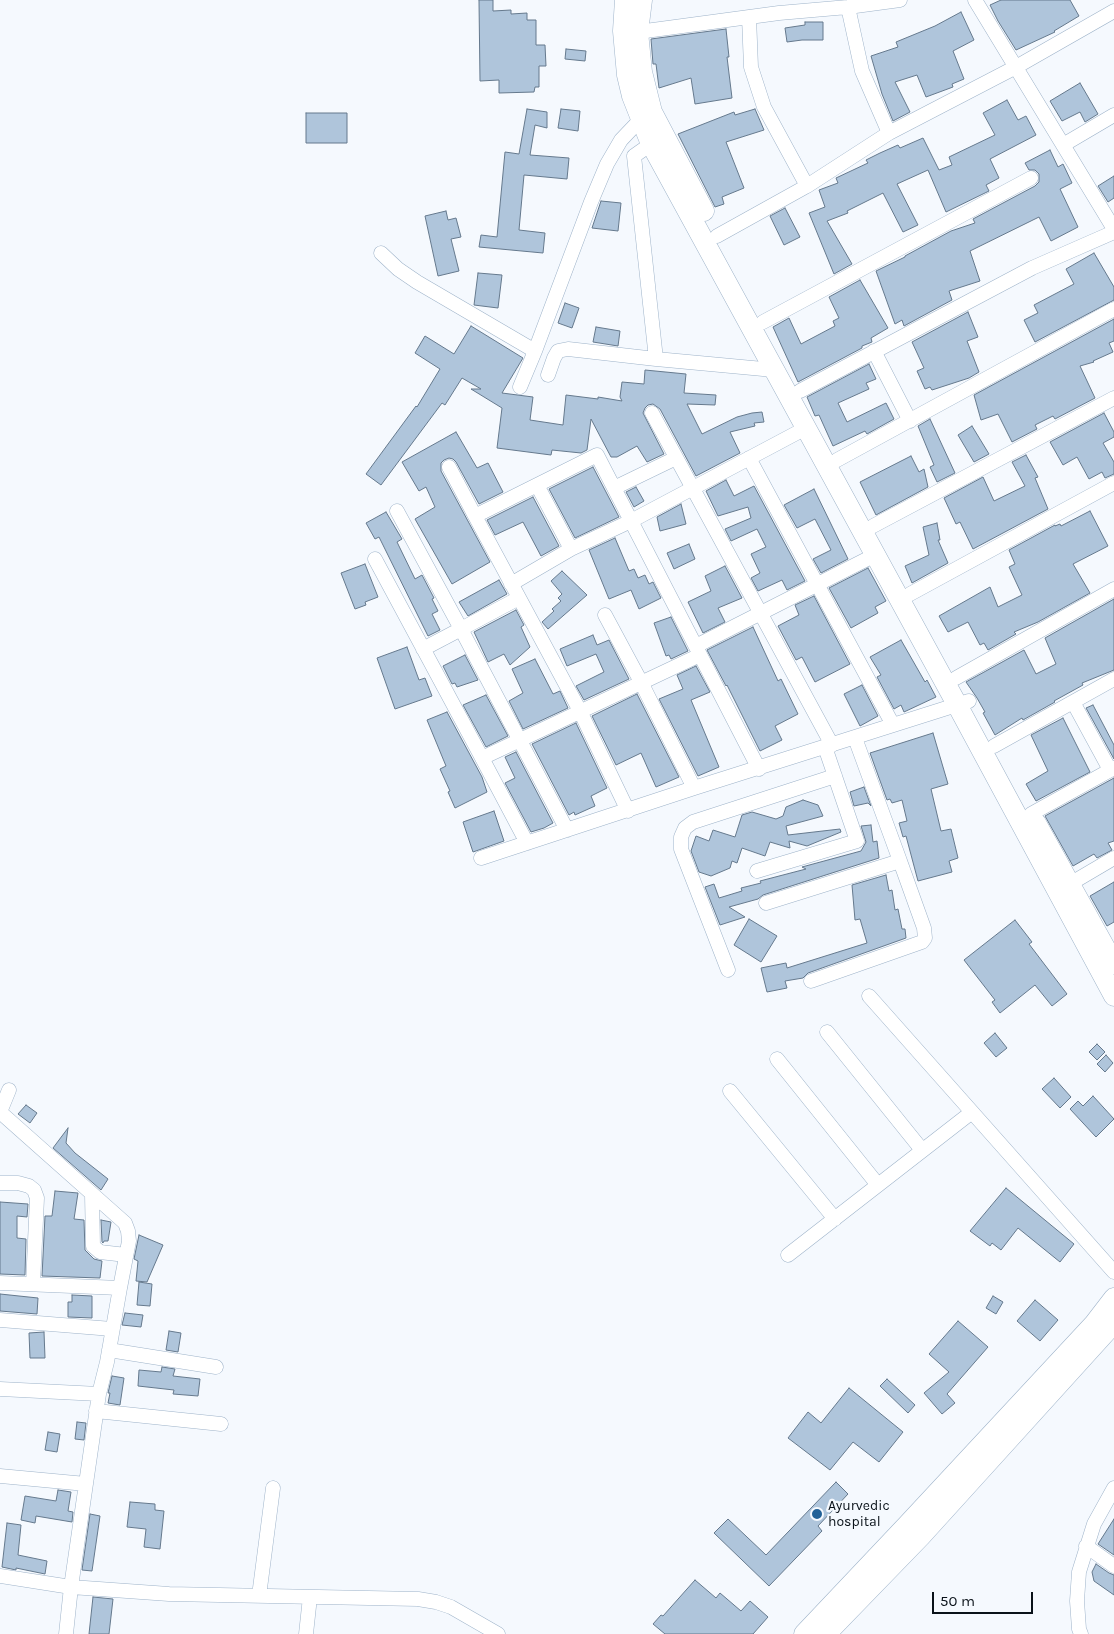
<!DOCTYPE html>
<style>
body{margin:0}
#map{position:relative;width:1114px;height:1634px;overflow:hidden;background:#f5f9fe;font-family:Karla,sans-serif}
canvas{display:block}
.scale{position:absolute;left:932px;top:1592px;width:101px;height:22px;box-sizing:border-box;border:2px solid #0a1219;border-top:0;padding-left:6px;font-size:15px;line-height:18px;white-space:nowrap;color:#0a1219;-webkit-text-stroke:4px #f5f9fe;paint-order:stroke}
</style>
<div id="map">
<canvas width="1114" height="1634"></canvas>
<div class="scale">50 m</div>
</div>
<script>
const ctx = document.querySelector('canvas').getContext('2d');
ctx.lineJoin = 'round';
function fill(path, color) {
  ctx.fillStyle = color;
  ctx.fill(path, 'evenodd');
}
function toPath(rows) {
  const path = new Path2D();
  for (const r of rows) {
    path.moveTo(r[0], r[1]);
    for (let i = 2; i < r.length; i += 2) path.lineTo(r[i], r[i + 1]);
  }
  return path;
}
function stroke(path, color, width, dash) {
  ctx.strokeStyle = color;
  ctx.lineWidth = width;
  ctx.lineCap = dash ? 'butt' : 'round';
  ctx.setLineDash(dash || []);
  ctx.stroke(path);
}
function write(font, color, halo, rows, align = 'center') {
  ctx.font = font + ' Karla,sans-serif';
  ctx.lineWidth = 4.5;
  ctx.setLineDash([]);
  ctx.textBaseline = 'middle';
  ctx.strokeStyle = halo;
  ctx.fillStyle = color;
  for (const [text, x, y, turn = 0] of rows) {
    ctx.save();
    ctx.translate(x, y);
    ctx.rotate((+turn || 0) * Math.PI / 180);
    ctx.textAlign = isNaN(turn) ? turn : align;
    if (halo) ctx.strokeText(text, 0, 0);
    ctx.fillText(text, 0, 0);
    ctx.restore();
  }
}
const building = toPath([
 [479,0,493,0,493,11,511,10,511,14,527,13,527,20,536,20,536,45,545,45,546,66,539,66,539,87,535,87,534,92,499,93,499,80,480,81,479,0],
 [1001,0,1070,0,1079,16,1054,31,1055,32,1016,50,998,21,990,5,1001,0],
 [961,12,974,40,953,51,964,79,952,84,953,87,926,97,917,75,895,82,910,112,893,121,882,94,871,56,898,47,896,42,935,26,961,12],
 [805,22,823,22,823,40,802,40,787,42,785,28,805,25,805,22],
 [726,29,729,57,727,57,732,98,695,104,691,78,659,88,656,64,653,64,651,39,726,29],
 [566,49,586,51,585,61,565,59,566,49],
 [1080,83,1098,114,1085,122,1080,112,1062,121,1050,101,1080,83],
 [1007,100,1018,120,1026,116,1036,135,990,159,999,178,986,185,989,191,946,212,928,170,897,184,918,225,903,232,883,193,847,211,848,213,827,221,852,264,834,274,809,213,825,207,819,190,838,183,836,178,868,163,866,160,880,153,898,145,900,148,923,138,939,170,952,165,949,157,995,135,983,113,1007,100],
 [527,109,547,112,547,128,535,125,530,155,569,158,567,179,524,175,519,230,545,233,543,253,479,247,481,235,497,237,505,152,519,154,527,109],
 [561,109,580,111,578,131,558,128,561,109],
 [755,109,764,130,726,142,744,188,722,197,724,204,715,207,678,134,734,112,735,115,755,109],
 [306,113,347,113,347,143,306,143,306,113],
 [1050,150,1058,167,1063,164,1072,183,1060,189,1078,227,1051,241,1039,217,970,251,980,281,949,291,952,300,904,326,902,320,895,324,876,271,905,257,905,256,951,231,975,223,973,219,1035,186,1039,182,1039,174,1035,170,1029,170,1025,163,1050,150],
 [1114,176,1114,198,1108,202,1098,186,1114,176],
 [601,201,621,203,618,231,592,228,601,201],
 [785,208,800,237,784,245,770,216,785,208],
 [446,211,448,220,456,218,461,237,451,239,459,271,438,276,425,216,446,211],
 [1094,253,1114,287,1114,300,1035,342,1024,320,1038,313,1034,305,1074,284,1066,269,1094,253],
 [478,273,502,275,498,308,474,305,478,273],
 [860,280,888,328,871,338,872,342,862,346,862,348,798,382,773,327,789,318,801,344,835,326,833,321,839,318,829,297,860,280],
 [565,303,579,308,572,328,558,323,565,303],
 [968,312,978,337,967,341,979,372,969,378,932,390,930,387,925,389,917,371,924,368,912,342,968,312],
 [1114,319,1114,341,1109,343,1113,352,1093,361,1094,362,1080,366,1095,398,1055,419,1053,416,1035,425,1037,429,1012,442,998,414,981,420,974,395,1114,319],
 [471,326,523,358,502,393,533,397,530,420,563,425,566,395,598,399,598,397,622,401,620,397,622,382,644,384,645,370,686,374,684,393,716,395,715,405,687,404,702,434,737,417,752,413,762,412,764,422,754,423,755,426,730,432,740,453,696,476,660,409,653,404,648,405,645,408,643,413,664,454,647,462,637,446,617,457,611,457,591,419,587,450,581,453,552,450,551,455,497,448,502,408,471,389,481,389,462,378,445,405,442,403,381,485,366,474,416,406,417,407,440,369,415,353,425,336,454,354,471,326],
 [596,327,620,331,618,346,593,342,596,327],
 [869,364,876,379,866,383,869,389,838,403,847,422,886,403,894,419,867,434,865,431,833,446,819,415,815,416,807,397,869,364],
 [1104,413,1114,432,1114,437,1103,443,1114,462,1114,474,1105,478,1102,472,1089,479,1077,457,1063,465,1050,442,1104,413],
 [930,419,955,473,937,482,930,467,934,465,918,426,930,419],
 [972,426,989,454,974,462,958,435,972,426],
 [456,432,477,468,488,463,503,492,479,504,456,462,453,459,449,458,444,460,441,463,441,471,490,562,452,584,415,519,435,507,426,487,419,491,402,462,456,432],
 [1026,455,1038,477,1035,478,1048,509,973,549,960,522,956,524,944,498,983,477,994,501,1025,486,1012,462,1026,455],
 [911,456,919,472,924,469,928,487,876,515,860,482,911,456],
 [593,467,619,517,575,538,549,489,593,467],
 [726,480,734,496,754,486,805,581,787,590,782,580,758,591,751,578,760,573,751,554,766,547,757,529,731,541,725,529,751,518,748,507,718,516,706,491,726,480],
 [636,487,644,501,634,507,626,492,636,487],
 [814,489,848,559,821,573,813,559,831,550,815,519,797,528,784,505,814,489],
 [533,497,559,546,541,556,523,522,495,535,487,520,533,497],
 [681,504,686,524,660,531,657,517,681,504],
 [1090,511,1108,546,1073,564,1090,593,1038,622,1014,632,1016,634,988,650,984,643,980,645,968,622,948,632,939,616,990,587,998,607,1022,595,1009,567,1015,564,1009,550,1055,525,1055,526,1060,524,1061,526,1090,511],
 [386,512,402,539,397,542,415,579,422,575,434,598,432,599,438,611,432,614,440,630,428,636,379,537,375,539,366,523,386,512],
 [937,523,940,540,938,540,948,563,912,583,905,566,929,555,923,527,937,523],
 [615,538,629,571,634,569,638,578,645,575,649,584,653,582,661,598,639,609,631,590,609,599,589,550,615,538],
 [689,544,695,559,674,569,667,553,689,544],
 [365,564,378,597,365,602,366,605,355,609,341,573,365,564],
 [725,566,742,598,718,608,725,622,703,633,688,602,711,591,705,576,725,566],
 [868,568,886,601,875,607,878,613,851,628,829,588,868,568],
 [562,571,587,595,548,629,542,622,554,611,552,609,561,601,558,598,562,594,551,581,562,571],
 [499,580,507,594,468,616,459,602,499,580],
 [814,596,850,664,815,682,802,657,796,660,778,626,799,615,795,605,814,596],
 [1114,599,1114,670,1082,683,1083,685,1054,701,1055,702,1023,720,1022,718,995,735,983,713,985,712,977,698,966,682,1024,650,1036,674,1056,664,1045,638,1114,599],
 [516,610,524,625,521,627,530,647,510,665,504,654,488,662,474,632,516,610],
 [671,617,688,651,671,659,669,655,666,656,654,623,671,617],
 [753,627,778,681,781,679,798,714,775,726,782,740,760,751,727,685,726,686,707,650,753,627],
 [593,635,597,645,609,640,629,679,584,700,576,686,604,672,596,654,567,666,560,649,593,635],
 [901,640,925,682,927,680,936,697,904,712,901,705,894,709,877,677,881,675,870,657,901,640],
 [407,647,419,680,425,678,432,696,395,709,377,658,407,647],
 [465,655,478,680,457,687,455,683,452,684,443,666,465,655],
 [535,659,553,694,560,691,568,708,523,729,509,701,523,693,512,669,535,659],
 [696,666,710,692,691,700,719,767,698,776,659,699,683,689,677,675,696,666],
 [862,685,878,716,860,726,844,694,862,685],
 [637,694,679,777,656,787,641,753,616,765,592,716,637,694],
 [486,695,508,736,486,747,463,705,486,695],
 [1093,705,1114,745,1114,759,1086,708,1093,705],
 [447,712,482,777,487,792,455,808,448,792,450,791,440,769,446,766,427,720,447,712],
 [1063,718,1090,772,1036,801,1026,784,1048,771,1031,735,1063,718],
 [576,723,607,788,591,796,595,806,575,815,574,812,569,815,532,744,576,723],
 [933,733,948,784,931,789,941,831,951,829,958,858,949,861,952,872,918,881,906,836,903,837,899,823,907,821,902,800,892,803,890,799,887,800,870,753,933,733],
 [516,752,553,823,544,828,531,832,505,783,515,778,505,757,516,752],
 [1114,778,1114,841,1108,843,1112,850,1097,858,1094,854,1073,866,1045,816,1114,778],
 [864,787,871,806,868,803,854,806,850,792,864,787],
 [803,800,818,805,823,816,786,826,788,835,840,829,841,832,807,846,789,841,790,848,770,842,765,856,742,848,737,863,732,861,730,868,711,876,699,872,691,851,696,836,709,841,713,830,735,837,742,815,752,812,776,819,783,816,786,807,803,800],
 [494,811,504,841,473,852,463,822,494,811],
 [871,825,873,842,877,841,879,858,763,895,758,899,729,907,745,917,720,925,705,887,714,884,719,898,742,891,741,888,761,883,760,881,806,869,802,867,861,851,866,842,861,826,871,825],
 [886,875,889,891,892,890,895,910,898,909,902,929,905,929,906,938,808,973,803,978,785,981,787,988,767,992,761,968,786,963,787,968,867,943,860,919,855,920,852,885,886,875],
 [1114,882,1114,922,1107,926,1090,896,1114,882],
 [749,919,777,936,761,962,734,945,749,919],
 [1015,920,1032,942,1029,944,1067,994,1052,1006,1035,985,1000,1013,992,1002,995,1000,964,960,1015,920],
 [995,1033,1007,1048,996,1057,984,1043,995,1033],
 [1097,1044,1105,1052,1097,1060,1089,1052,1097,1044],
 [1106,1055,1113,1063,1105,1072,1097,1064,1106,1055],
 [1054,1078,1071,1097,1060,1108,1042,1089,1054,1078],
 [1093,1096,1114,1119,1096,1137,1070,1109,1078,1101,1083,1106,1093,1096],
 [26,1105,37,1113,30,1123,18,1114,26,1105],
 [68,1128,66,1143,75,1153,108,1179,101,1190,53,1148,68,1128],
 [1006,1188,1074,1244,1060,1262,1018,1228,1001,1250,992,1243,990,1246,970,1231,1006,1188],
 [55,1191,78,1193,74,1219,84,1220,85,1250,94,1259,102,1261,100,1278,42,1276,45,1216,52,1216,55,1191],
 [0,1202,28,1204,27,1217,17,1216,17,1238,26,1239,25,1275,0,1274,0,1202],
 [101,1220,111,1222,108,1241,104,1241,103,1243,102,1242,101,1220],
 [139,1235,163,1245,147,1282,136,1281,138,1261,134,1259,139,1235],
 [139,1282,152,1284,150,1306,137,1305,139,1282],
 [0,1294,38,1298,37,1314,0,1311,0,1294],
 [72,1295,92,1296,92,1318,68,1317,68,1302,72,1302,72,1295],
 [993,1296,1003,1302,996,1314,986,1308,993,1296],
 [1035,1300,1058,1320,1040,1341,1017,1321,1035,1300],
 [125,1313,143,1315,141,1327,122,1325,125,1313],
 [958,1321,988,1347,947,1394,955,1403,942,1414,924,1393,949,1372,929,1354,958,1321],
 [169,1331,181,1333,178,1352,166,1350,169,1331],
 [44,1332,45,1358,30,1358,29,1333,44,1332],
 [162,1367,175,1369,173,1376,200,1379,198,1396,173,1394,174,1390,138,1386,139,1370,161,1372,162,1367],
 [112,1376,124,1378,120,1405,108,1403,110,1393,108,1393,112,1376],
 [887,1379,915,1405,908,1413,880,1386,887,1379],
 [849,1388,903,1432,879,1462,853,1442,830,1470,788,1438,808,1412,821,1423,849,1388],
 [77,1422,86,1423,84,1440,75,1439,77,1422],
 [48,1432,60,1434,57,1452,45,1450,48,1432],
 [836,1482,848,1494,818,1526,822,1531,769,1586,714,1533,728,1519,766,1555,836,1482],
 [58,1490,71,1492,68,1511,73,1512,72,1522,36,1516,35,1523,21,1520,25,1496,56,1501,58,1490],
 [130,1502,155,1504,155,1510,164,1511,160,1549,144,1547,146,1529,127,1527,130,1502],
 [90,1514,100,1516,92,1571,82,1570,90,1514],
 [1114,1519,1114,1555,1098,1544,1114,1519],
 [7,1523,21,1525,18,1555,47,1561,45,1574,16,1568,16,1570,2,1567,7,1523],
 [1096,1564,1109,1573,1114,1575,1114,1595,1094,1581,1092,1572,1096,1564],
 [695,1580,716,1598,720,1593,741,1611,750,1601,768,1617,753,1634,665,1634,653,1624,661,1615,663,1616,695,1580],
 [93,1597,113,1599,109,1634,89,1634,93,1597]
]);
fill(building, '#afc5db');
stroke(building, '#65798d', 1);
const street = toPath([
 [975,0,1114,229],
 [848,7,862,71,889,133],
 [749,17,751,67,764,107,807,186],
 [638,32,779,13,848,7,900,0],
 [651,144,634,156,656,359,774,370],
 [1063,145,1114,115],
 [717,236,807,186,889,133,1016,67,1114,11],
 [381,253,398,269,417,282,535,351,591,202,607,164,621,140,641,119],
 [763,322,1031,178],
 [874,351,910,421],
 [548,375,554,358,558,351,568,349,656,359],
 [520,387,535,351],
 [800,391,1032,268,1114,232],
 [652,413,832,745],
 [749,458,893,725],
 [837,460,1114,309],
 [449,467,475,516,597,455,759,769],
 [537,485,571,549],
 [614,488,676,458],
 [397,511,461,629,423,649],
 [475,516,580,711,628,811],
 [873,526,1114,398],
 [375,559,482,758],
 [511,584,571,549,631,521,806,428],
 [910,594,1114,483],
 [519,598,461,629,567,830],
 [605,615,641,682,694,788],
 [696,646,875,555],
 [956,678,1114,589],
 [1073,702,1110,770],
 [994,746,1114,679],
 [1031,814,1114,768],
 [527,843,482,758,700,655],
 [481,858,694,788,969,701],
 [757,871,857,841,825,747],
 [1063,888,1114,858],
 [766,903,900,861,855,738],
 [728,970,681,849,681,837,685,828,693,822,835,776],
 [811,981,922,942,925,938,924,928,900,861],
 [869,996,1114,1272],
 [827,1032,922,1150],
 [777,1059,878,1185],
 [730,1091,835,1219],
 [0,1112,125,1223,128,1231,129,1241,120,1288],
 [0,1112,9,1090],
 [0,1183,18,1183,29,1186,34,1190,37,1198,33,1284],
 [92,1194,93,1246,100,1252,126,1255],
 [788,1255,972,1112],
 [0,1283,120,1288,107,1362,99,1394,0,1389],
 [0,1320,112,1329],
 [109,1350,216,1367],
 [96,1411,221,1424],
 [0,1476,86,1484],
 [1086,1546,1114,1566],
 [0,1576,71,1587,169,1594,418,1599,436,1602,451,1607,498,1634],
 [259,1596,273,1488],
 [66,1634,71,1587,99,1394],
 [306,1634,310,1597],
 [1081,1634,1079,1629,1077,1601,1079,1572,1094,1524,1114,1488]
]);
const secondary = toPath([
 [625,0,623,31,627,75,632,96,651,144,954,699,1114,996],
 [642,0,638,32,642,72,652,112,704,211],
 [1036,823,1114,964],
 [804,1634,908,1524,1094,1324,1114,1298],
 [826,1634,921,1536,1114,1323]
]);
stroke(street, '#9eb3c9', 15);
stroke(secondary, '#9eb3c9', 21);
stroke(street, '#fff', 14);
stroke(secondary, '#fff', 20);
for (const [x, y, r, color] of [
 [817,1514,6,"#226197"]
]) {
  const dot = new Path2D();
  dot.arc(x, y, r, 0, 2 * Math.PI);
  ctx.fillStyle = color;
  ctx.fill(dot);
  stroke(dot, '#f5f9fe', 2);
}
write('14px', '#0a1219', '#f5f9fe', [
 ["Ayurvedic",828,1506],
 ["hospital",828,1522]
], 'left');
</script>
